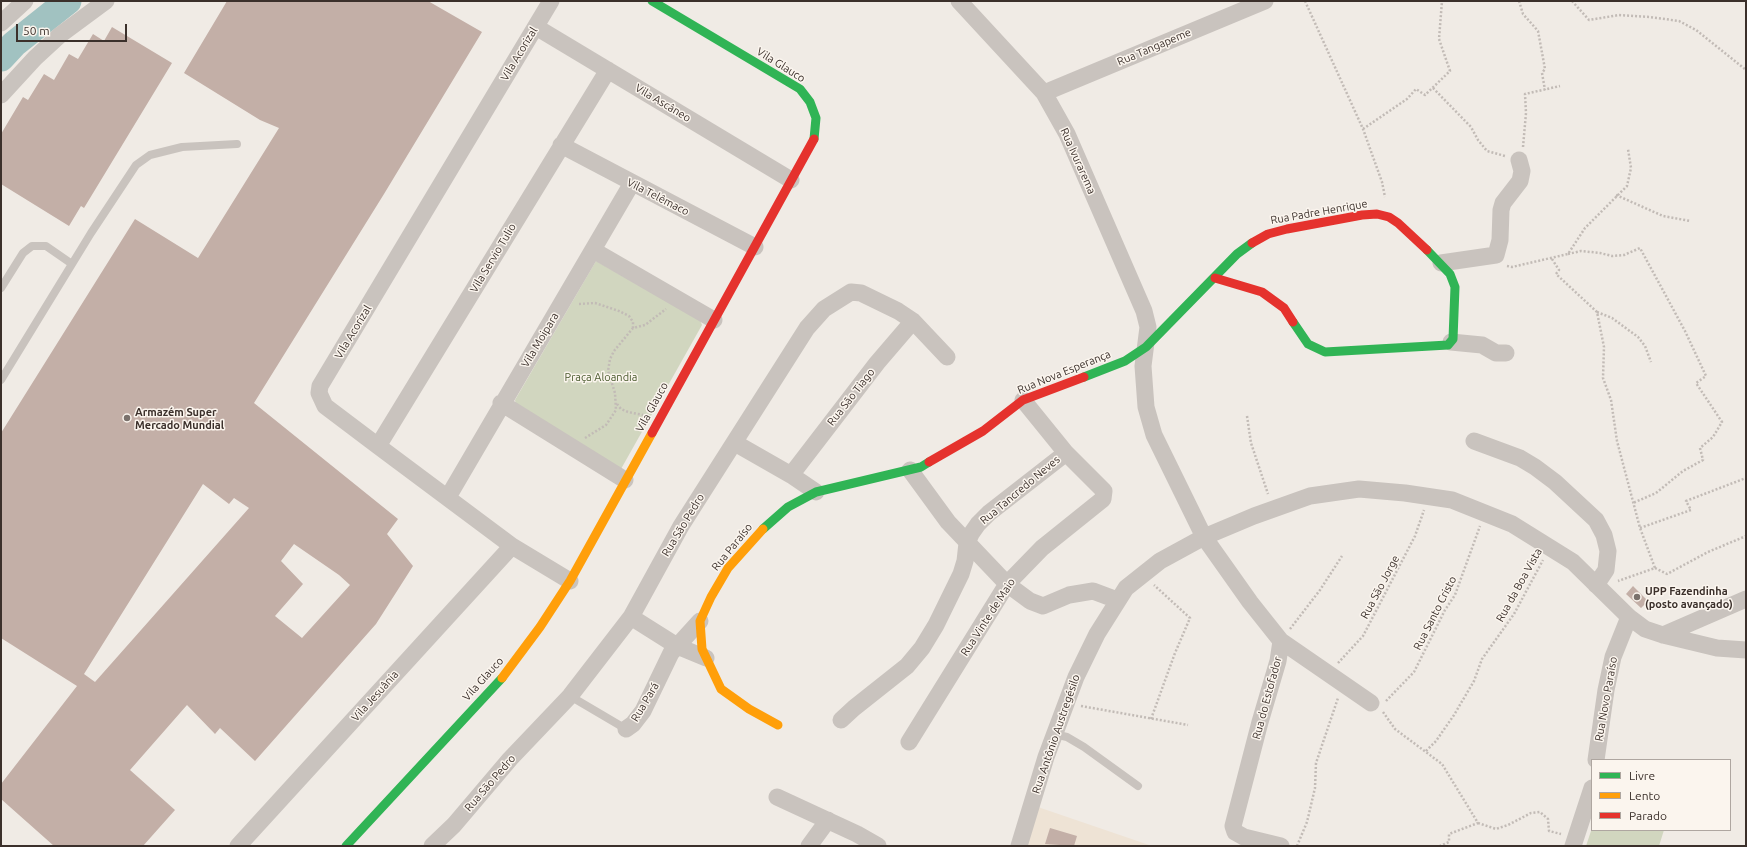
<!DOCTYPE html>
<meta charset="utf-8">
<style>
body{margin:0}
#map{position:relative;width:1747px;height:847px;overflow:hidden;background:#f0ebe5;font-family:Ubuntu,sans-serif}
canvas{display:block}
.frame{position:absolute;inset:0;border:2px solid #3b302b;pointer-events:none}
.legend{position:absolute;left:1591px;top:759px;width:140px;height:72px;box-sizing:border-box;background:#fbf5ee;border:1px solid #aea6a0;margin:0;padding:5px 7px;list-style:none;font-size:12px;color:#3b302b}
.legend li{display:flex;align-items:center;gap:8px;height:20px}
.legend b{width:20px;border:1px solid #aea6a0}
.scale{position:absolute;left:16px;top:24px;width:111px;height:18px;box-sizing:border-box;border:2px solid #3b302b;border-top:0;padding-left:5px;font-size:12px;line-height:14px;white-space:nowrap;color:#3b302b;-webkit-text-stroke:3px #fbf5ee;paint-order:stroke}
</style>
<div id="map">
<canvas width="1747" height="847"></canvas>
<div class="frame"></div>
<ul class="legend">
<li><b style="height:5px;background:#30b455"></b>Livre</li>
<li><b style="height:5px;background:#ff9f0a"></b>Lento</li>
<li><b style="height:5px;background:#e5322d"></b>Parado</li>
</ul>
<div class="scale">50 m</div>
</div>
<script>
const ctx = document.querySelector('canvas').getContext('2d');
ctx.lineJoin = 'round';
function fill(path, color) {
  ctx.fillStyle = color;
  ctx.fill(path, 'evenodd');
}
function toPath(rows) {
  const path = new Path2D();
  for (const r of rows) {
    path.moveTo(r[0], r[1]);
    for (let i = 2; i < r.length; i += 2) path.lineTo(r[i], r[i + 1]);
  }
  return path;
}
function stroke(path, color, width, dash) {
  ctx.strokeStyle = color;
  ctx.lineWidth = width;
  ctx.lineCap = dash ? 'butt' : 'round';
  ctx.setLineDash(dash || []);
  ctx.stroke(path);
}
function write(font, color, halo, rows, align = 'center') {
  ctx.font = font + ' Ubuntu,sans-serif';
  ctx.lineWidth = 3;
  ctx.setLineDash([]);
  ctx.textBaseline = 'middle';
  ctx.strokeStyle = halo;
  ctx.fillStyle = color;
  for (const [text, x, y, turn = 0] of rows) {
    ctx.save();
    ctx.translate(x, y);
    ctx.rotate((+turn || 0) * Math.PI / 180);
    ctx.textAlign = isNaN(turn) ? turn : align;
    if (halo) ctx.strokeText(text, 0, 0);
    ctx.fillText(text, 0, 0);
    ctx.restore();
  }
}
fill(toPath([
 [596,261,700,320,702,325,621,469,516,405,515,400],
 [1592,828,1592,830,1664,830,1659,846,1586,846]
]), '#d1d6bf');
fill(toPath([
 [1035,806,1152,846,1023,846]
]), '#eee3d5');
stroke(toPath([
 [1,58,14,44,68,1]
]), '#a1c2c1', 27);
fill(toPath([
 [227,1,428,1,482,32,384,194,254,403,398,519,387,534,413,566,376,624,255,761,220,728,215,734,187,705,130,770,175,810,143,846,54,846,1,799,1,784,77,686,1,638,1,433,135,219,198,258,279,128,260,120,184,73],
 [203,484,229,504,234,498,249,508,95,682,84,674],
 [294,544,339,575,350,585,302,638,275,616,303,584,281,561],
 [112,27,172,63,84,208,81,206,69,226,1,184,1,134,23,97,28,100,44,74,54,80,69,54,78,59,93,34,104,41],
 [1633,586,1648,601,1641,608,1626,594],
 [1050,828,1077,836,1074,846,1045,844]
]), '#c3afa7');
stroke(toPath([
 [1305,1,1363,129,1382,182,1385,197],
 [1519,1,1523,14,1538,31,1545,69,1542,73,1545,90],
 [1572,1,1589,20,1619,15,1650,17,1679,21,1696,30,1746,70],
 [1433,88,1471,127,1478,140,1487,151,1505,156],
 [1363,129,1407,99,1416,89,1425,95,1450,71,1439,39,1442,1],
 [1523,147,1526,113,1525,94,1560,86],
 [1616,195,1663,216,1690,221],
 [1568,254,1581,251,1600,253,1612,256,1624,255,1640,248,1685,331,1706,376,1696,383,1722,422,1713,437,1700,448,1703,460,1683,471,1656,493,1633,503],
 [1552,259,1559,270,1556,274,1597,312,1604,347,1603,378,1611,400,1617,441,1640,528,1655,568,1618,581],
 [1507,266,1512,267,1568,254,1585,228,1627,186,1631,168,1628,149],
 [579,304,595,303,619,311,629,316,633,322,633,328],
 [1597,312,1612,318,1638,337,1645,346,1651,362],
 [617,404,621,409,628,412,643,415],
 [1247,416,1251,443,1268,494],
 [585,438,606,425,616,410,615,393,608,371,610,359,614,351,633,328,645,325,666,309],
 [1640,528,1691,510,1686,501,1746,478],
 [1655,568,1667,574,1708,552,1746,536],
 [1290,629,1320,590,1342,556],
 [1338,663,1363,636,1415,536,1424,510],
 [1386,701,1414,672,1445,610,1455,595,1480,526],
 [1081,706,1188,725],
 [1383,712,1395,729,1442,764,1478,823,1449,834,1449,842,1440,846],
 [1151,719,1175,653,1190,618,1154,585],
 [1426,751,1436,741,1454,715,1474,681,1482,659,1514,614,1543,560],
 [1478,823,1496,829,1508,825,1531,813,1540,812,1548,819,1549,831,1561,834],
 [1297,846,1307,822,1315,788,1316,763,1338,698]
]), '#c2bbb6', 2.5, [2, 2]);
stroke(toPath([
 [1,288,23,253,32,246,46,246,72,264],
 [1,380,91,233,136,165,150,155,182,147,237,144],
 [570,696,626,729],
 [1054,734,1067,737,1084,747,1138,786]
]), '#c9c3be', 8);
stroke(toPath([
 [551,1,320,386,319,393,325,406,378,446,512,546,570,581],
 [959,1,1044,93,1067,134,1144,311,1148,327,1143,366,1146,407,1154,435,1204,537,1250,602,1281,641,1371,703],
 [1,23,25,1],
 [536,27,791,180],
 [1044,93,1265,1],
 [1,95,35,58,60,35,106,1],
 [561,145,755,247],
 [593,250,714,320],
 [1441,263,1496,255,1500,240,1501,210,1503,203,1520,181,1522,171,1519,160],
 [1451,342,1482,345,1496,353,1506,353],
 [501,403,625,480],
 [1474,441,1520,458,1535,467,1555,482,1596,520,1604,535,1608,551,1606,570,1596,585],
 [735,443,791,475,816,492],
 [378,446,608,70],
 [910,470,948,522,1007,584,1030,601,1043,606,1069,595,1093,591,1117,600],
 [791,475,877,363,913,321],
 [448,497,632,183],
 [631,617,677,646,706,658],
 [1663,635,1746,599],
 [1281,641,1278,661,1260,722,1233,826,1235,832,1244,837,1281,846],
 [841,720,854,708,907,666,922,648,936,625,961,574,965,561,967,543,971,534,978,524,989,513,1066,453],
 [626,729,633,724,643,711,671,653,700,621],
 [909,742,1007,584,1042,548,1103,499,1104,491,1066,453,1023,400],
 [1596,760,1606,690,1613,657,1629,617],
 [777,797,857,834,878,846],
 [238,846,512,546],
 [432,846,454,825,510,759,570,696,631,617,681,526,807,328,824,309,851,292,861,293,898,311,913,321,947,357],
 [809,846,828,820],
 [1019,846,1046,757,1076,677,1097,634,1126,588,1160,561,1204,537,1254,516,1310,496,1359,489,1405,493,1452,500,1512,524,1573,562,1629,617,1645,629,1663,635,1717,648,1746,650],
 [1573,846,1592,788]
]), '#c9c3be', 17);
stroke(toPath([
 [652,1,800,89,810,102,816,118,814,139],
 [1293,322,1308,344,1325,352,1448,345,1453,339,1455,287,1450,274,1427,250],
 [1084,377,1125,361,1146,347,1237,254,1252,243],
 [763,529,788,507,816,492,921,467,929,462],
 [346,846,502,678]
]), '#30b455', 9);
stroke(toPath([
 [763,529,728,568,711,597,700,621,702,649,721,689,749,709,778,725],
 [502,678,540,627,570,581,652,433]
]), '#ff9f0a', 9);
stroke(toPath([
 [1252,243,1268,234,1287,229,1362,215,1377,214,1389,217,1398,223,1427,250],
 [1215,278,1262,292,1284,308,1293,322],
 [652,433,814,139],
 [929,462,983,431,1023,400,1084,377]
]), '#e5322d', 9);
for (const [x, y, r, color] of [
 [127,418,4,"#7a716c"],
 [1637,597,4,"#7a716c"]
]) {
  const dot = new Path2D();
  dot.arc(x, y, r, 0, 2 * Math.PI);
  ctx.fillStyle = color;
  ctx.fill(dot);
  stroke(dot, '#fbf5ee', 1.5);
}
write('11px', '#3b302b', '#fbf5ee', [
 ["Rua Tangapeme",1154,47,-23],
 ["Vila Acorizal",519,54,-59],
 ["Vila Glauco",781,65,32],
 ["Vila Ascâneo",663,103,31],
 ["Rua Ivurarema",1078,161,66],
 ["Vila Telêmaco",658,197,27],
 ["Rua Padre Henrique",1319,212,-10],
 ["Vila Servio Tulio",493,258,-59],
 ["Vila Acorizal",353,332,-59],
 ["Vila Moipara",540,340,-59],
 ["Rua Nova Esperança",1064,372,-22],
 ["Rua São Tiago",851,397,-52],
 ["Vila Glauco",652,407,-61],
 ["Rua Tancredo Neves",1020,490,-40],
 ["Rua São Pedro",683,525,-59],
 ["Rua Paraíso",732,547,-51],
 ["Rua da Boa Vista",1519,585,-61],
 ["Rua São Jorge",1380,587,-62],
 ["Rua Santo Cristo",1435,613,-63],
 ["Rua Vinte de Maio",988,617,-57],
 ["Vila Glauco",483,679,-48],
 ["Vila Jesuânia",375,696,-48],
 ["Rua do Estofador",1267,698,-75],
 ["Rua Novo Paraíso",1606,699,-80],
 ["Rua Pará",645,702,-59],
 ["Rua Antônio Austregésilo",1056,734,-71],
 ["Rua São Pedro",490,783,-49]
]);
write('11px', '#4a5a2e', '#fbf5ee', [
 ["Praça Aloandia",601,377]
]);
write('bold 11px', '#3b302b', '#fbf5ee', [
 ["Armazém Super",135,412],
 ["Mercado Mundial",135,425],
 ["UPP Fazendinha",1645,591],
 ["(posto avançado)",1645,604]
], 'left');
</script>
